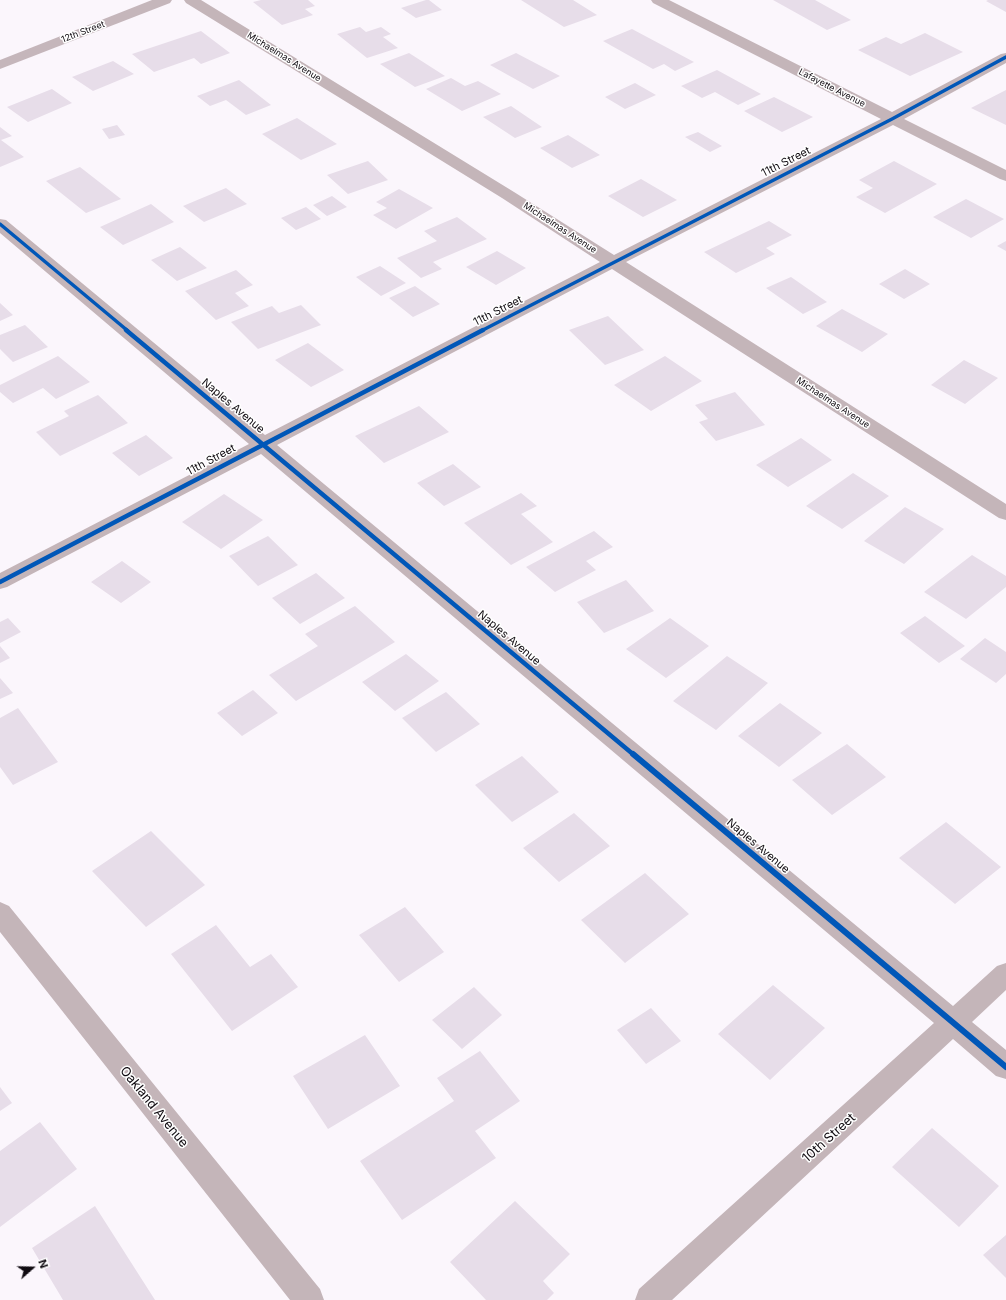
<!DOCTYPE html>
<style>
body{margin:0}
#map{position:relative;width:1006px;height:1300px;overflow:hidden;background:#fbf6fc;font-family:Inter,sans-serif}
canvas{display:block}
.north{position:absolute;left:12px;top:1248px;width:40px;height:40px;-webkit-text-stroke:3px #fff;paint-order:stroke;rotate:70deg;font-size:11px;font-weight:700;line-height:16px;text-align:center;color:#100b11}
.north::after{content:'';display:block;margin:auto;width:14px;height:18px;background:#100b11;clip-path:polygon(50% 0,100% 100%,50% 72%,0 100%)}
</style>
<div id="map">
<canvas width="1006" height="1300"></canvas>
<div class="north">N</div>
</div>
<script>
const ctx = document.querySelector('canvas').getContext('2d');
ctx.lineJoin = 'round';
function fill(path, color) {
  ctx.fillStyle = color;
  ctx.fill(path, 'evenodd');
}
function toPath(rows) {
  const path = new Path2D();
  for (const r of rows) {
    path.moveTo(r[0], r[1]);
    for (let i = 2; i < r.length; i += 2) path.lineTo(r[i], r[i + 1]);
  }
  return path;
}
function stroke(path, color, width, dash) {
  ctx.strokeStyle = color;
  ctx.lineWidth = width;
  ctx.lineCap = dash ? 'butt' : 'round';
  ctx.setLineDash(dash || []);
  ctx.stroke(path);
}
function write(font, color, halo, rows, align = 'center') {
  ctx.font = font + ' Inter,sans-serif';
  ctx.lineWidth = 3;
  ctx.setLineDash([]);
  ctx.textBaseline = 'middle';
  ctx.strokeStyle = halo;
  ctx.fillStyle = color;
  for (const [text, x, y, turn = 0] of rows) {
    ctx.save();
    ctx.translate(x, y);
    ctx.rotate((+turn || 0) * Math.PI / 180);
    ctx.textAlign = isNaN(turn) ? turn : align;
    if (halo) ctx.strokeText(text, 0, 0);
    ctx.fillText(text, 0, 0);
    ctx.restore();
  }
}
fill(toPath([
 [261,0,308,0,315,6,305,9,313,15,282,25,253,2],
 [426,0,429,0,442,10,416,18,401,8],
 [521,0,573,0,597,15,564,27],
 [773,0,815,0,851,20,827,30],
 [988,0,1006,0,1006,12,986,1],
 [360,27,366,32,381,27,391,34,383,37,398,48,367,58,337,34],
 [632,29,694,62,675,71,664,64,653,69,603,41],
 [201,31,230,53,201,64,194,58,154,72,132,54],
 [925,33,963,52,910,76,858,50,886,37,901,44],
 [409,53,445,76,415,87,380,64],
 [516,53,560,76,533,89,490,65],
 [113,61,134,74,93,91,72,77],
 [717,70,761,94,738,105,715,92,702,98,681,86],
 [451,78,465,86,478,81,501,94,462,111,426,89],
 [239,80,271,105,246,115,226,100,210,106,197,96],
 [635,83,656,95,625,109,605,97],
 [52,89,72,103,28,122,7,107],
 [1006,90,1006,125,971,108],
 [774,97,813,117,782,132,744,111],
 [511,106,542,127,515,138,483,117],
 [297,118,337,144,301,160,262,134],
 [117,125,125,135,109,139,102,129],
 [0,127,12,136,1,140,24,157,0,167],
 [698,132,722,146,710,152,685,137],
 [568,135,600,155,572,168,540,148],
 [368,161,388,180,348,194,327,175],
 [894,161,937,184,885,213,856,197,873,188,859,180],
 [80,167,121,199,86,213,46,181],
 [641,179,677,200,643,217,608,196],
 [226,188,247,204,204,222,183,206],
 [399,189,433,208,396,229,373,215,387,208,376,202],
 [332,196,347,207,327,216,313,205],
 [966,199,1004,219,971,238,933,217],
 [151,204,174,222,123,245,100,227],
 [306,207,321,219,296,230,281,218],
 [457,217,487,239,433,262,442,269,421,278,397,258,437,241,424,231],
 [769,221,792,235,766,248,775,254,736,273,704,252],
 [1006,241,1006,251,997,246],
 [180,247,207,268,177,281,151,260],
 [497,251,526,268,496,285,466,267],
 [380,266,406,283,381,296,356,277],
 [905,269,930,284,904,299,879,284],
 [236,270,253,285,235,293,249,306,216,320,185,291],
 [791,277,827,302,803,314,766,288],
 [415,286,440,304,413,317,389,298],
 [0,303,13,315,0,321],
 [301,305,321,325,258,349,231,322,272,306,279,313],
 [842,309,888,334,862,352,816,326],
 [608,316,644,350,605,365,569,330],
 [25,325,48,347,13,362,0,349,0,335],
 [308,343,344,370,311,387,275,360],
 [58,356,90,382,56,399,43,388,13,403,0,392,0,385],
 [665,356,702,381,651,411,614,385],
 [964,360,998,378,965,404,931,385],
 [735,392,765,425,716,441,699,422,708,419,695,405],
 [98,395,128,423,60,456,36,432,69,416,64,411],
 [419,406,449,432,384,463,355,436],
 [146,435,173,458,139,476,112,453],
 [801,438,832,460,788,487,756,465],
 [453,464,481,487,444,506,417,483],
 [853,473,889,496,842,529,806,506],
 [521,493,537,506,521,514,553,542,511,565,464,523],
 [224,494,263,520,221,549,182,522],
 [905,507,944,529,904,564,864,541],
 [594,531,613,547,586,561,596,570,555,592,526,567],
 [268,536,298,565,258,586,229,556],
 [972,555,1006,576,1006,587,966,619,924,592],
 [122,561,151,582,121,603,91,582],
 [316,573,345,598,300,624,272,598],
 [626,580,654,611,604,633,577,602],
 [355,606,395,642,296,701,269,675,318,646,305,634],
 [925,616,965,646,939,663,900,633],
 [8,618,21,632,0,643,0,622],
 [670,618,709,646,666,678,626,649],
 [985,638,1006,652,1006,674,996,683,960,659],
 [0,646,10,658,0,663],
 [406,654,439,681,395,711,362,682],
 [727,656,768,683,716,730,673,701],
 [0,678,13,693,0,699],
 [253,690,278,713,242,736,217,713],
 [446,692,480,724,436,752,402,718],
 [780,703,822,733,779,767,738,736],
 [18,708,58,762,13,785,0,767,0,718],
 [847,744,886,777,832,815,792,780],
 [522,756,559,792,512,822,475,785],
 [574,813,610,846,559,882,523,848],
 [946,822,1001,867,955,904,899,858],
 [151,831,205,885,146,927,92,871],
 [645,873,689,914,625,963,581,920],
 [405,907,444,952,399,982,359,935],
 [216,925,250,967,271,954,298,987,232,1031,171,954],
 [773,985,825,1028,770,1080,718,1034],
 [474,987,502,1015,462,1049,432,1020],
 [651,1008,681,1041,646,1064,617,1030],
 [365,1035,400,1086,328,1129,293,1076],
 [480,1051,520,1101,475,1131,496,1158,402,1220,360,1161,454,1101,437,1078],
 [0,1087,12,1103,0,1111],
 [40,1122,77,1169,0,1227,0,1151],
 [932,1128,999,1186,959,1227,892,1167],
 [515,1201,570,1254,543,1281,554,1293,547,1300,486,1300,450,1262],
 [95,1206,155,1300,63,1300,32,1248],
 [1006,1235,1006,1278,983,1255]
]), '#e7dde9');
fill(toPath([
 [184,0,201,0,514,192,614,255,881,119,653,3,651,0,669,0,892,112,1001,54,1006,53,1006,63,904,119,1006,170,1006,181,1000,179,893,125,626,262,1006,504,1006,520,999,518,612,269,277,445,953,1006,997,966,1006,963,1006,990,972,1022,1006,1050,1006,1079,996,1076,953,1039,672,1300,635,1300,639,1289,934,1023,261,454,7,587,0,589,0,573,249,444,0,233,0,219,6,220,265,435,600,262,502,198,186,3,184,0],
 [0,902,9,906,320,1289,324,1300,290,1300,0,932,0,902]
]), '#c4b5b9');
fill(toPath([
 [152,0,172,0,170,3,0,69,0,60,152,0]
]), '#c5b6bb');
stroke(toPath([
 [0,224,128,331],
 [481,331,892,119,1006,57]
]), '#0057b8', 3.5);
stroke(toPath([
 [126,330,634,755],
 [0,582,483,330]
]), '#0057b8', 4.5);
stroke(toPath([
 [633,754,1006,1067]
]), '#0057b8', 6);
write('9px', '#100b11', '#fff', [
 ["12th Street",83,32,-21],
 ["Michaelmas Avenue",284,57,32],
 ["Lafayette Avenue",832,88,27],
 ["Michaelmas Avenue",560,228,33],
 ["Michaelmas Avenue",833,403,33]
]);
write('11px', '#100b11', '#fff', [
 ["11th Street",786,162,-27],
 ["11th Street",498,311,-27],
 ["Naples Avenue",233,406,40],
 ["11th Street",211,460,-28],
 ["Naples Avenue",509,638,40],
 ["Naples Avenue",758,846,40]
]);
write('13px', '#100b11', '#fff', [
 ["Oakland Avenue",154,1107,51],
 ["10th Street",829,1138,-42]
]);
</script>
